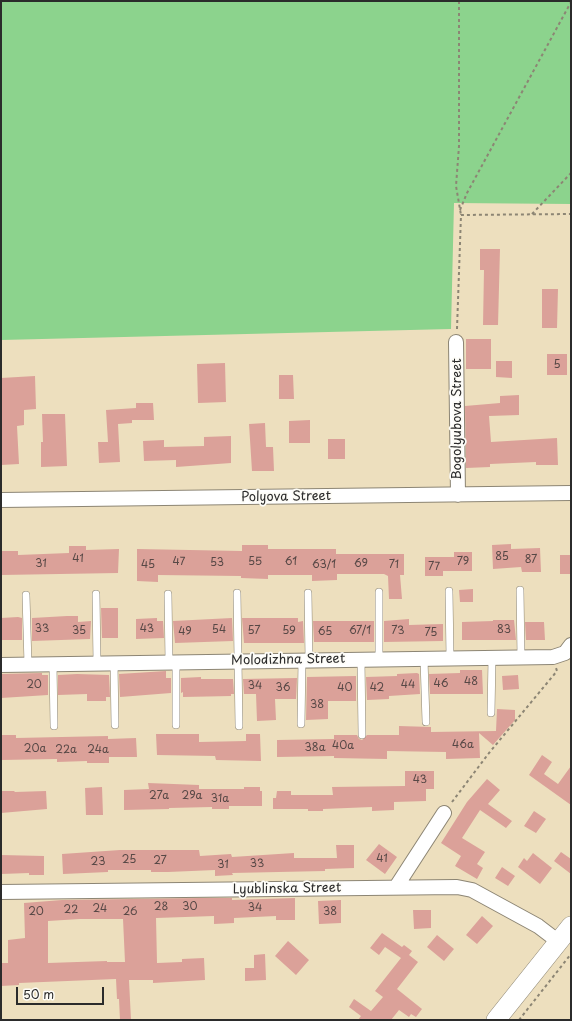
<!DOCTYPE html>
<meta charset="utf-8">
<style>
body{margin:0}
#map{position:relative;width:572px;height:1021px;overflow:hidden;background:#eddfbe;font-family:"Playpen Sans",sans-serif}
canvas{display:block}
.frame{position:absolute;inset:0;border:2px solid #2b2b2b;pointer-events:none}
.scale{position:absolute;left:16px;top:987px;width:88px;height:18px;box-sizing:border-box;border:2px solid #2b2b2b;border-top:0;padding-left:5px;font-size:12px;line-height:14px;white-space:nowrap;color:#2b2b2b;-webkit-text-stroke:3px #fdfcf7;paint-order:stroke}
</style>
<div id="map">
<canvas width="572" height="1021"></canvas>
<div class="frame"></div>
<div class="scale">50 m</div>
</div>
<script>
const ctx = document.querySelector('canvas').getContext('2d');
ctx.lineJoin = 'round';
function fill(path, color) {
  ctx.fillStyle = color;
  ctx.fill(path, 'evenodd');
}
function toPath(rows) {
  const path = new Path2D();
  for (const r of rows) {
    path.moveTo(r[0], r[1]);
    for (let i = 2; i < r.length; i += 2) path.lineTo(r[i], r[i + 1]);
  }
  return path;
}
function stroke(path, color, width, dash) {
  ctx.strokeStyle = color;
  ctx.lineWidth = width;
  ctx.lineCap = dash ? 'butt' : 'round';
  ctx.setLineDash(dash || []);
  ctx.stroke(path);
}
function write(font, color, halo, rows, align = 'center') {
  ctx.font = font + ' "Playpen Sans",sans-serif';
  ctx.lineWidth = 3.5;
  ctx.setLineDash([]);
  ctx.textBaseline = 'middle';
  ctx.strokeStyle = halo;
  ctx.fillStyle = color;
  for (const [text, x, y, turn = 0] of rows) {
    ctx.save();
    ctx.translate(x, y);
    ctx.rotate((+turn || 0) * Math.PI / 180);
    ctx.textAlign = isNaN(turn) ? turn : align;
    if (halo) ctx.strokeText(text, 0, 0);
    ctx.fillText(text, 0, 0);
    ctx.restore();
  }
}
fill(toPath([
 [1,1,571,1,571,204,454,203,451,329,1,340]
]), '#8cd38d');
fill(toPath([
 [480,249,500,249,498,325,483,325,484,270,480,270],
 [542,289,558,289,557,328,542,328],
 [466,339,491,339,491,369,466,369],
 [547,354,567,354,567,375,547,375],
 [496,361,512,361,512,378,496,377],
 [225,363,226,402,198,403,197,364],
 [279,375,293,375,294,399,279,399],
 [35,376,36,409,24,410,24,425,17,426,19,464,1,465,1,378],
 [519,395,519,415,489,416,491,442,557,438,558,465,536,465,536,462,490,464,490,467,466,468,465,406,500,403,500,396],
 [136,403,153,403,154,420,132,420,132,423,118,424,120,462,99,463,98,442,108,442,106,410,136,408],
 [42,414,65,414,67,466,41,467,41,442,43,442],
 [310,420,310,443,289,443,289,421],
 [265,423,266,447,273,447,274,471,252,471,249,424],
 [231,436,231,463,176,467,176,460,144,461,143,441,164,440,164,447,204,446,204,437],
 [328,439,345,439,345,459,328,459],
 [511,544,511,549,540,548,541,572,522,572,521,567,493,569,492,545],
 [242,545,268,545,268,549,336,549,336,554,404,554,404,575,400,575,402,599,389,599,388,576,384,574,337,574,337,580,312,581,312,575,268,575,268,579,241,578,241,576,158,575,158,582,137,581,137,549,242,551],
 [69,546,86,546,86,550,119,549,118,573,1,575,1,551,18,551,18,555,69,553],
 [454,552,472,552,472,571,443,571,443,576,425,576,425,557,454,557],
 [560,555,571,555,571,574,560,574],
 [473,589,473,602,460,602,459,590],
 [101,608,118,608,118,638,102,638],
 [67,616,78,616,78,622,91,621,90,639,32,641,32,618],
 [18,617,22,618,22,640,1,640,1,618],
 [157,618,157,621,163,621,164,638,136,639,136,619],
 [232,618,233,641,175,643,173,621],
 [242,618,298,618,298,622,303,621,304,643,244,643],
 [409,619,409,625,443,624,443,641,384,642,384,621],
 [493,620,514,620,516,640,462,640,462,622,493,621],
 [313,621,374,621,374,642,314,642],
 [525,622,544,622,545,640,526,640],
 [460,670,482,670,483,694,430,694,429,674,460,673],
 [166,671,166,678,171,678,171,693,120,697,119,674],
 [42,673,42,675,48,675,48,695,1,698,1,674],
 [417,673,419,674,420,694,389,696,389,699,367,700,366,677,397,676,397,674],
 [77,674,109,675,110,697,106,697,106,701,87,701,87,694,58,695,58,675],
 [518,675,519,689,503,690,502,676],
 [356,676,356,701,328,701,328,719,306,720,307,677],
 [201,677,201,679,233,679,234,694,231,694,231,696,183,697,183,692,181,693,181,678],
 [297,678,296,699,275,699,276,720,257,721,256,694,244,694,243,679],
 [497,709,515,710,515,720,493,745,479,733,480,758,446,759,446,752,387,751,387,759,334,758,334,756,277,757,277,740,334,739,334,735,357,735,359,739,362,740,367,735,399,735,399,726,431,727,431,732,496,731],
 [156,734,199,734,199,742,246,741,246,734,260,734,261,761,216,760,215,756,157,755],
 [1,735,16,735,16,738,108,736,108,739,136,738,137,757,109,757,109,763,87,763,87,761,57,762,57,759,1,760],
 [542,755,552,762,544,774,558,784,571,766,571,805,529,775],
 [405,771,434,771,434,789,426,789,426,801,394,802,394,810,372,811,372,807,323,809,323,811,308,811,308,809,273,809,273,798,276,798,277,791,291,791,291,795,333,795,332,787,405,786],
 [487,779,500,790,488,804,512,821,506,828,480,810,462,838,485,852,477,864,483,868,477,879,455,866,461,856,441,843,467,802],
 [148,783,199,785,199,789,244,789,244,787,260,787,260,791,262,791,262,806,229,806,229,809,212,809,212,807,169,808,169,809,124,810,124,790,149,789],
 [102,787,103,815,86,815,85,788],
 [1,791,14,791,15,792,46,791,47,809,1,813],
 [534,811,546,819,536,833,524,826],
 [379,844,397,857,385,874,366,860],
 [336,845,354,845,354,868,325,869,325,871,232,873,233,875,215,876,215,870,168,872,151,872,151,870,108,870,108,872,63,874,62,854,120,850,199,850,200,856,231,854,232,857,294,853,294,858,337,858],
 [561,852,571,859,571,874,554,861],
 [533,853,552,868,540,884,518,867,524,858,527,861],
 [1,855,44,856,44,875,29,875,29,873,1,874],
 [502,867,515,876,508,886,495,878],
 [199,898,232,898,232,900,295,898,295,920,276,920,276,916,234,918,234,923,214,924,214,916,156,918,157,963,182,962,182,959,204,958,205,980,153,983,153,980,129,980,131,1020,120,1020,119,999,117,999,116,979,19,983,19,985,1,986,1,963,8,963,8,940,25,938,24,903,62,900],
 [80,919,123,919,125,962,107,962,107,961,48,963,48,921],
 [341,900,341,923,319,924,318,901],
 [413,910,431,910,431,928,414,929],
 [482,916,493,926,477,944,466,935],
 [382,933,402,947,404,945,412,951,409,955,418,962,397,989,422,1009,416,1017,411,1014,409,1017,399,1010,391,1020,358,1020,361,1016,349,1007,354,999,371,1011,383,997,375,991,401,958,385,947,379,955,370,948],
 [437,935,454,949,444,961,427,947],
 [288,941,309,960,296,975,275,956],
 [265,954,266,980,245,981,245,968,254,968,254,955]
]), '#dba199');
const service = toPath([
 [520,590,521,658],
 [449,591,450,658],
 [237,593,239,726],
 [308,593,309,660],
 [96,594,97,663],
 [168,594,169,662],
 [26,595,28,665],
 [361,659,362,735],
 [379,659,379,592],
 [424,659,426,722],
 [176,662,176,725],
 [114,663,115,725],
 [53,664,54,726],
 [491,713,492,658],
 [301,724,302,660]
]);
const minor = toPath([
 [456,342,458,495],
 [1,500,571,493],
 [1,665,553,657,565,653,571,645],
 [396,887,444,813],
 [1,892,457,887,472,890,538,926,559,942]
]);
const secondary = toPath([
 [496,1020,571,926]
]);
stroke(service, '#8c8574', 8);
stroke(minor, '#8c8574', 16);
stroke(secondary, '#8c8574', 20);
stroke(toPath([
 [459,1,459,146,456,186,461,215],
 [460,210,467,193,571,2],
 [532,214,571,173],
 [457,329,461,215,571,214],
 [452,802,489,753,557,671,556,668],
 [519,1020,571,954]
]), '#8c8574', 2, [3, 3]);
stroke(service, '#fff', 7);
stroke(minor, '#fff', 14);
stroke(secondary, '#fff', 19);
write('11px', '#574846', null, [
 ["5",557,365],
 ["85",502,557],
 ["41",78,559],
 ["87",531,560],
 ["47",179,562],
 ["55",255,562],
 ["61",291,562],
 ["79",463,562],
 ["53",217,563],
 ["31",41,564],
 ["69",361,564],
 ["45",148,565],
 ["63/1",324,565],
 ["71",394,565],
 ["77",434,567],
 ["33",42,629],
 ["43",147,629],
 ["54",219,630],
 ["83",504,630],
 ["35",79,631],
 ["57",254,631],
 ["59",289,631],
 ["67/1",360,631],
 ["73",398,631],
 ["49",185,632],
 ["65",325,632],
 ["75",431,633],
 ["48",471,682],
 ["46",441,684],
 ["20",34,685],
 ["44",408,685],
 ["34",255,686],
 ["36",283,688],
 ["40",345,688],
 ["42",377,688],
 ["38",317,705],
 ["46а",463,745],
 ["40а",343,746],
 ["38а",315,748],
 ["20а",35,749],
 ["22а",66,750],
 ["24а",98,750],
 ["43",420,780],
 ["27а",159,796],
 ["29а",192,796],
 ["31а",220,799],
 ["41",382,859],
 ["25",129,860],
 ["27",160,861],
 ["23",98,862],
 ["33",257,864],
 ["31",223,865],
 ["28",161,907],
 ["30",190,907],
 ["34",255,908],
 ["24",100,909],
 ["22",71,910],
 ["20",36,912],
 ["26",130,912],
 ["38",330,912]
]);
write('13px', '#2b2b2b', '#fdfcf7', [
 ["Bogolyubova Street",457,419,-90],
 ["Polyova Street",286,497,-1],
 ["Molodizhna Street",288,660,-1],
 ["Lyublinska Street",287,889,-1]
]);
</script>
